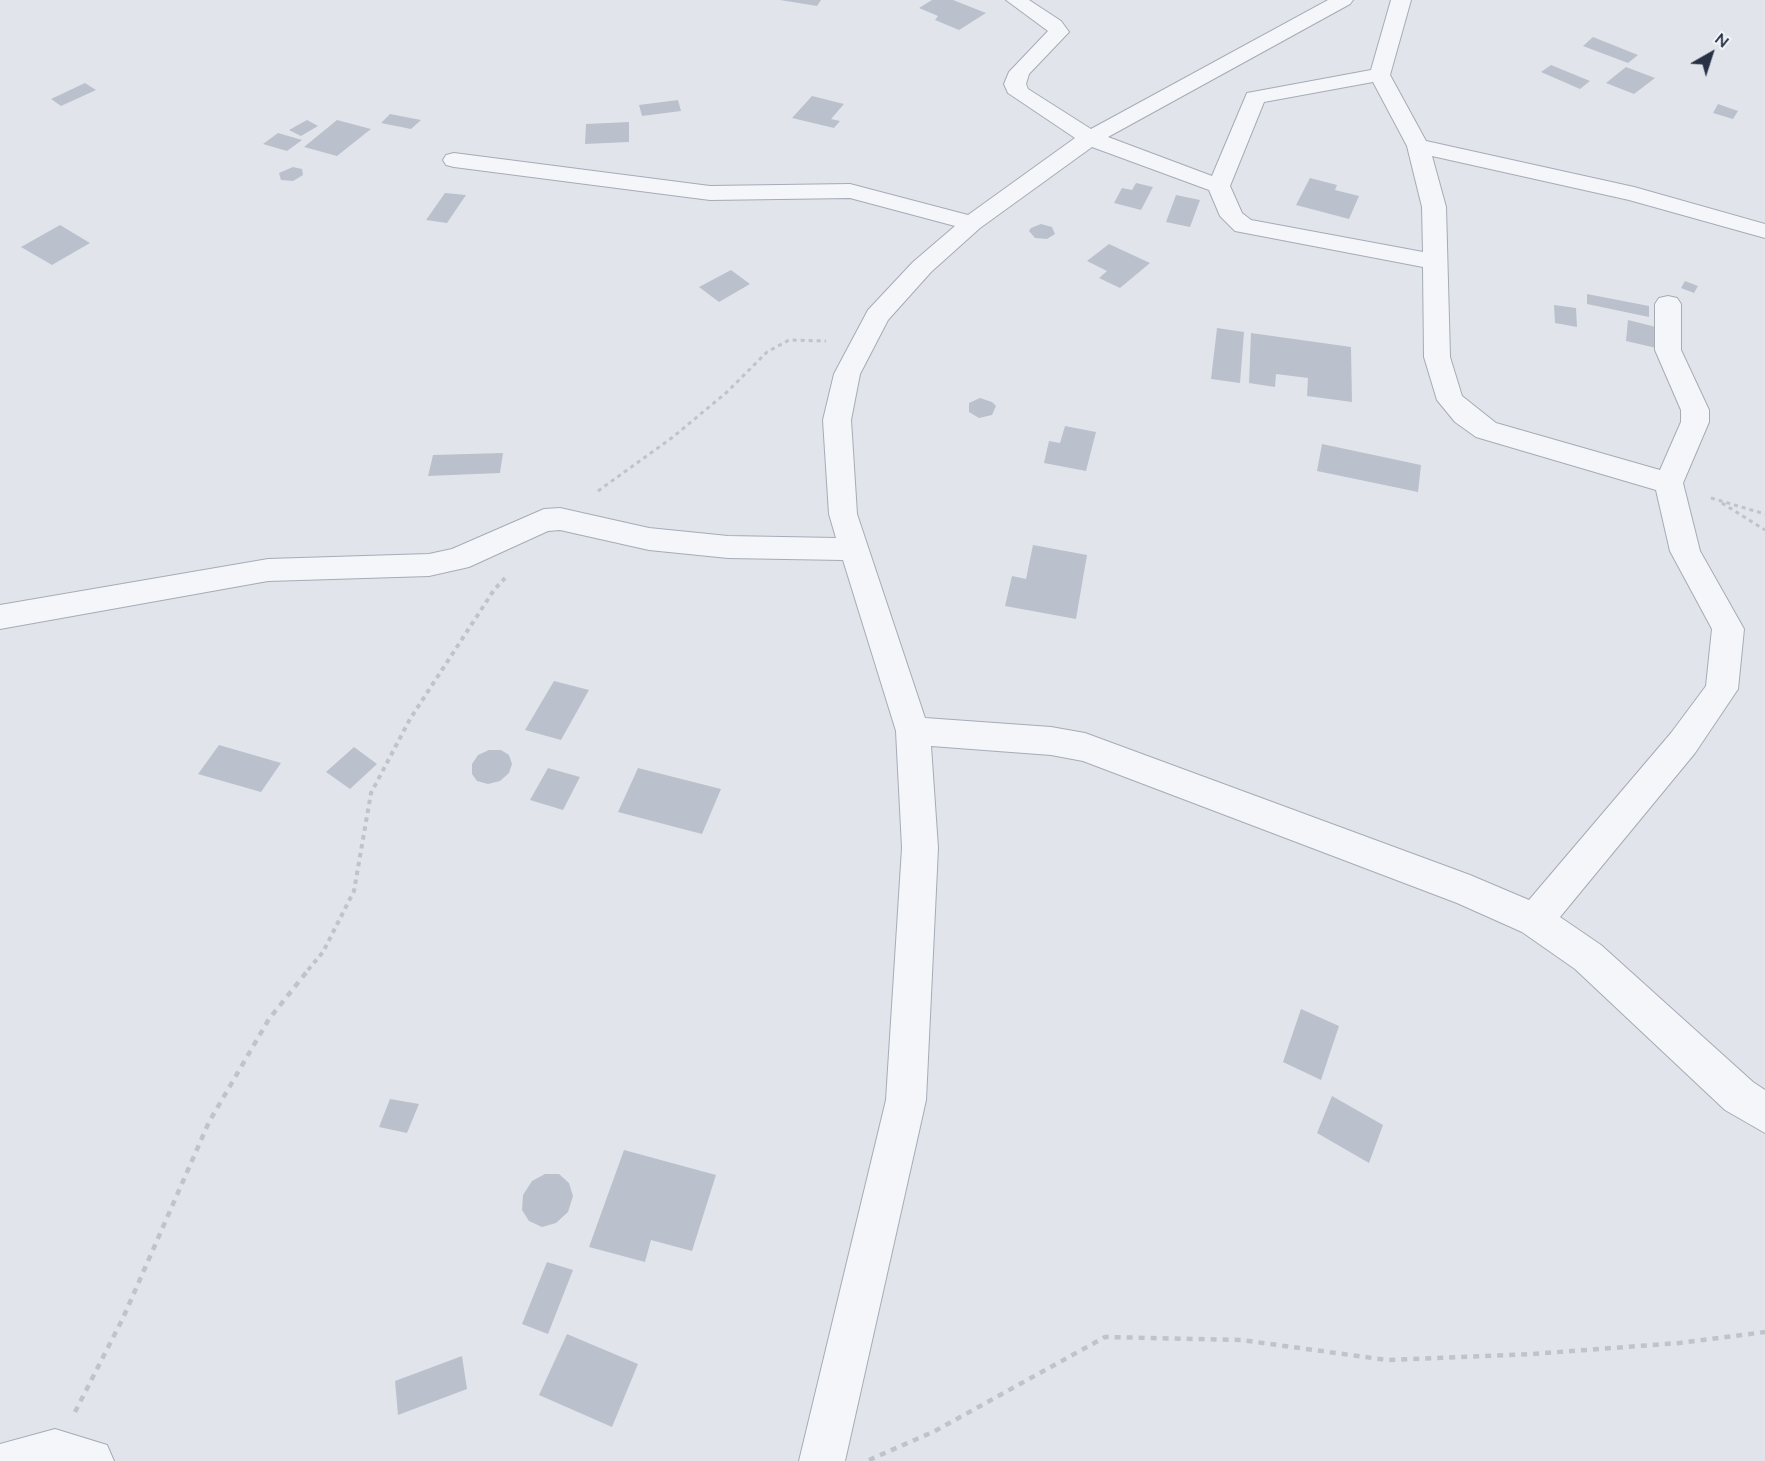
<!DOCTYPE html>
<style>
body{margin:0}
#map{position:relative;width:1765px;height:1461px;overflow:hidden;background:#e1e5eb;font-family:Lato,sans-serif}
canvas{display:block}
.north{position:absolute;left:1681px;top:24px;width:60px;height:60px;-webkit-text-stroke:4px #f1f4f8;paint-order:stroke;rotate:39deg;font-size:16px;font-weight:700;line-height:24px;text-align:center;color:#273245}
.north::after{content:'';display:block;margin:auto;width:21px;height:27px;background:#273245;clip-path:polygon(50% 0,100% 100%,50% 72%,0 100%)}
</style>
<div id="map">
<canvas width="1765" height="1461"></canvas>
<div class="north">N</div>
</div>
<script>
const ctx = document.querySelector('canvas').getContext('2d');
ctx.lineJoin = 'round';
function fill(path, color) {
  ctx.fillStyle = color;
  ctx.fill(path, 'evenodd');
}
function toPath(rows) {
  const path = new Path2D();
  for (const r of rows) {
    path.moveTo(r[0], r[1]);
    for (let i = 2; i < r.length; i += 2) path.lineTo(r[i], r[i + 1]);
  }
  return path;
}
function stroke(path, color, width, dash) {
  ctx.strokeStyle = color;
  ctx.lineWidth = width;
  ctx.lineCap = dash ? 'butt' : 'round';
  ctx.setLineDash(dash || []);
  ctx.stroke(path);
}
fill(toPath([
 [780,0,821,0,817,6],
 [932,0,953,0,986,13,959,30,935,20,938,16,919,8],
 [1593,37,1638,55,1628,63,1583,46],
 [1551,65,1590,81,1580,89,1541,72],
 [1626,67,1655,78,1634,94,1606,83],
 [85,83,96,90,61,106,51,99],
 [812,96,844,104,831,119,840,121,834,128,792,118],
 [678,100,681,111,642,116,639,105],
 [1718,104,1738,111,1733,119,1713,113],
 [390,114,421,120,411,129,381,123],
 [307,120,318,126,301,136,289,130],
 [337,120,371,129,337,156,304,147],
 [629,122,629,142,585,144,586,124],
 [278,133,302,140,287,151,263,144],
 [293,167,302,169,303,175,293,181,281,180,279,173],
 [1310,178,1337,185,1335,190,1359,196,1349,219,1296,205],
 [1136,183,1153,187,1141,210,1114,203,1122,188,1132,190],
 [445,193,466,195,447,223,426,220],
 [1176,195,1200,200,1190,227,1166,222],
 [1041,224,1052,227,1055,234,1047,239,1035,238,1029,231,1031,228],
 [60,225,90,243,52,265,21,247],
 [1109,244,1150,263,1120,288,1099,278,1107,271,1087,261],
 [731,270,750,284,719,302,699,287],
 [1685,281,1698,286,1694,293,1681,288],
 [1587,294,1649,306,1649,317,1587,304],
 [1554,305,1576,308,1577,327,1555,323],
 [1628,320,1668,330,1665,350,1626,341],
 [1217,328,1244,332,1240,383,1211,379],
 [1251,333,1351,347,1352,402,1307,396,1308,378,1276,374,1275,387,1249,383],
 [980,398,992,402,996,406,992,415,979,418,969,412,969,403],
 [1065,426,1096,432,1086,471,1044,463,1049,441,1060,443],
 [1322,444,1421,465,1418,492,1317,471],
 [503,453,500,473,428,476,433,455],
 [1033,545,1087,555,1076,619,1005,606,1012,576,1026,579],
 [554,681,589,690,561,740,525,730],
 [219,745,281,763,261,792,198,774],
 [354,747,377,764,350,789,326,772],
 [489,750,501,750,509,755,512,764,509,773,500,781,488,784,477,781,472,774,472,764,478,755],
 [548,768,580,777,563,810,530,800],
 [638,768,721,789,702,834,618,812],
 [1301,1009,1339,1026,1321,1080,1283,1062],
 [1332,1096,1383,1125,1369,1163,1317,1133],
 [390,1099,419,1104,407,1133,379,1127],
 [624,1150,716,1175,692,1251,651,1240,645,1262,589,1247],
 [545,1174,559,1174,569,1183,573,1196,568,1212,556,1223,542,1227,529,1221,522,1210,523,1195,532,1181],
 [547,1262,573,1270,548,1334,522,1324],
 [567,1334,638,1364,612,1427,539,1395],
 [462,1356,467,1389,398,1415,395,1381]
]), '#bac1cc');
const street = toPath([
 [1006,0,1029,0,1061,21,1069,32,1029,74,1026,84,1028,89,1091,129,1328,0,1353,0,1350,4,1108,137,1212,176,1247,93,1371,70,1391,0,1411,0,1390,75,1426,141,1634,187,1765,224,1765,238,1629,200,1432,156,1446,207,1450,357,1462,396,1496,423,1660,470,1681,422,1681,410,1655,350,1655,304,1659,298,1668,296,1677,298,1681,304,1681,350,1709,410,1709,422,1683,483,1700,551,1744,629,1738,689,1695,753,1560,917,1601,945,1753,1082,1765,1090,1765,1133,1725,1110,1575,969,1522,932,1457,903,1083,761,1051,755,931,746,938,848,926,1100,845,1461,799,1461,886,1100,902,848,896,731,843,560,728,558,649,550,560,530,548,531,469,567,429,576,268,581,0,629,0,605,268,559,429,554,452,549,544,509,560,508,649,528,728,536,836,538,829,514,823,420,834,374,868,310,913,262,955,226,850,198,710,200,454,167,446,165,443,160,446,155,454,153,710,186,850,184,968,215,1075,138,1008,93,1004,84,1009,72,1048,31,1006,0],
 [1373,82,1407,146,1422,207,1423,252,1251,220,1242,213,1230,186,1264,102,1373,82],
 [1092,147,1209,190,1220,216,1235,231,1423,267,1424,357,1437,400,1455,422,1476,437,1656,490,1670,551,1712,629,1706,686,1671,733,1529,900,1470,875,1085,733,1051,727,925,718,857,514,851,420,860,374,888,320,931,272,980,228,1092,147],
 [55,1429,107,1445,114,1461,0,1461,0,1444,55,1429]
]);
stroke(street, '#a5acb6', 2);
stroke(toPath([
 [598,491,673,437,727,392,767,352,789,340,826,341],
 [1711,498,1765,514],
 [1722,503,1765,530]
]), '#bfc3ca', 3, [4, 4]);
stroke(toPath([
 [308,970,323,952,354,891,371,793,410,719,494,590,505,578]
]), '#bfc3ca', 4, [4.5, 4.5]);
stroke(toPath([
 [75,1412,123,1318,209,1122,269,1019,309,969],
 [869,1460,935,1431,1105,1337,1241,1340,1387,1360,1532,1354,1679,1343,1765,1332]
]), '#bfc3ca', 4.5, [6, 6]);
fill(street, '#f4f6f9');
</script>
